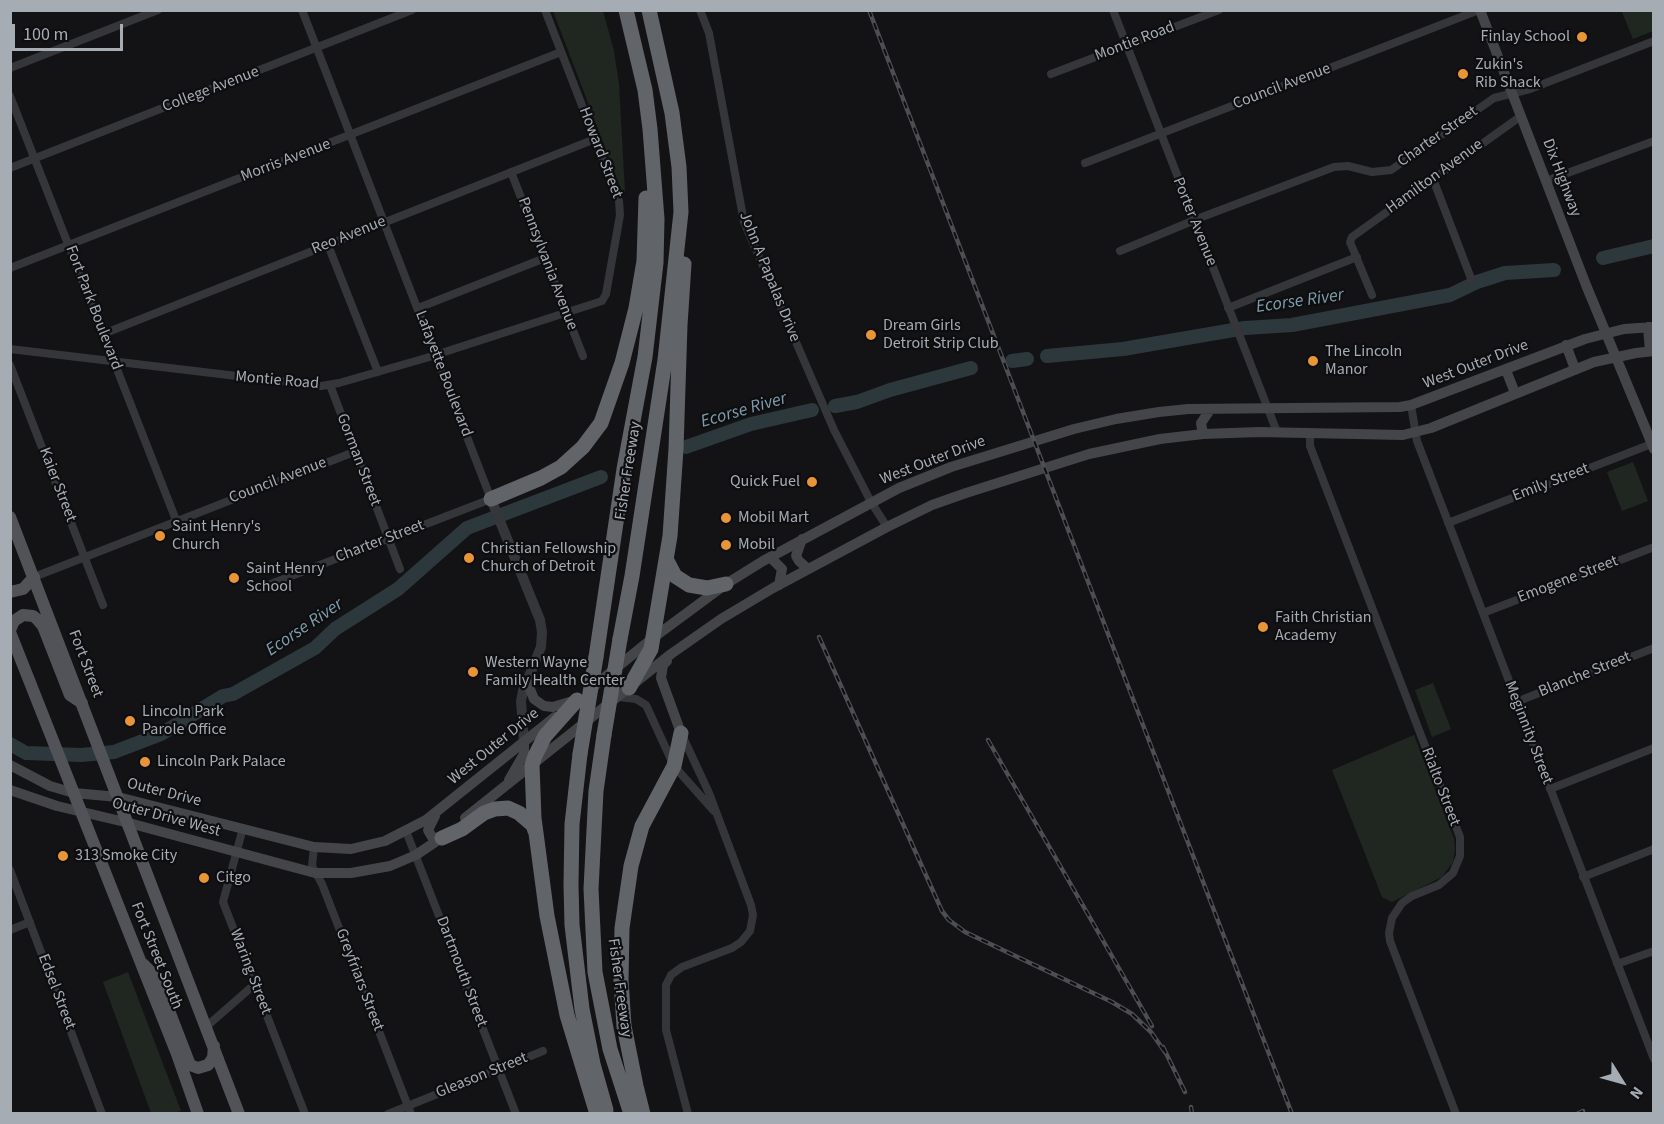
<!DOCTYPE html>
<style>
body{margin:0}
#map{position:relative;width:1664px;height:1124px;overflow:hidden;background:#131315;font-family:"Source Sans 3",sans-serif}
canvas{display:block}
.frame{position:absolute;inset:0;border:12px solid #a6acb4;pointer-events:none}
.north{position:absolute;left:1592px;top:1052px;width:60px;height:60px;-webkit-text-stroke:4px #0e0e10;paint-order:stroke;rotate:127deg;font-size:16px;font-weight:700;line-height:24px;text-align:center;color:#a6acb4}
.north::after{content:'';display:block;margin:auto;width:21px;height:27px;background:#a6acb4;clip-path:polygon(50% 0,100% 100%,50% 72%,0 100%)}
.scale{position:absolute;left:12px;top:24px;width:111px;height:27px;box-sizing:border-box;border:3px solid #a6acb4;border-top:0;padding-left:8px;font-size:18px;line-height:21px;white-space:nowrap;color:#a6acb4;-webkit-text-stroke:4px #0e0e10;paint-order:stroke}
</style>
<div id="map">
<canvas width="1664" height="1124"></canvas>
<div class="frame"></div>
<div class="north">N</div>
<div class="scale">100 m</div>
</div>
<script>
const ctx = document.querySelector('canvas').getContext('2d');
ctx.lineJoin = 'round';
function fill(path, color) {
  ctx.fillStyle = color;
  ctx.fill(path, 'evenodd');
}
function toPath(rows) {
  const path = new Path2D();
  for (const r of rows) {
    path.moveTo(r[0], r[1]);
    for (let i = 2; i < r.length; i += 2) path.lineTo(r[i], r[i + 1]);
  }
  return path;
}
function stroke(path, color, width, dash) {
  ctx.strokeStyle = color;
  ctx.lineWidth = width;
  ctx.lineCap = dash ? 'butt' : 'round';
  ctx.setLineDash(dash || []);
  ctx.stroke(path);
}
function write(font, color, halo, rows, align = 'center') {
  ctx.font = font + ' "Source Sans 3",sans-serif';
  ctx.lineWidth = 4.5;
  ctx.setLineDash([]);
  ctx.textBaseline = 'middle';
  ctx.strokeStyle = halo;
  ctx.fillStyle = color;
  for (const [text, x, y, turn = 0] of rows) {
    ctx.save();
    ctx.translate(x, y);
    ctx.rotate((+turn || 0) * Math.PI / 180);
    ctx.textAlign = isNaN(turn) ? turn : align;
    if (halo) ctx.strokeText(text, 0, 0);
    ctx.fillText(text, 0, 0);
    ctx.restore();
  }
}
fill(toPath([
 [553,11,603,11,614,51,619,84,625,192,622,192],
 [1626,11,1653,11,1653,31,1633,39,1622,12],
 [1633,462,1648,501,1622,511,1607,472],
 [1433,683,1451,729,1432,737,1415,690],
 [1414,735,1454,839,1455,850,1453,862,1442,877,1392,902,1382,897,1332,770],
 [128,972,181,1111,174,1113,151,1113,103,982]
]), '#202720');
stroke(toPath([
 [1603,258,1654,246],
 [1047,356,1123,349,1245,328,1292,325,1450,295,1477,282,1505,273,1554,270],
 [1012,361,1027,359],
 [835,406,857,402,890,390,971,368],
 [686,447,751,424,812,410],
 [10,744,26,753,81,755,114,752,161,734,223,696,233,694,315,648,335,629,398,589,467,528,601,477]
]), '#2d383d', 14);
stroke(toPath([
 [700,10,709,33,744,222,834,430,871,502,887,527],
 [1113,10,1277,432],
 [10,68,158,10],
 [1051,74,1219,10],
 [10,96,176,520],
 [1085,163,1479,10],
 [10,168,412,10],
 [511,172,583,356],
 [1433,179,1472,281],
 [1546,181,1654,141],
 [328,245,378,372],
 [1120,251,1202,217,1334,167,1348,166,1372,172,1391,170,1494,98,1530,89,1654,41],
 [10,268,561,52],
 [1372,295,1350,242,1352,237,1521,116],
 [418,308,545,258],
 [1228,308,1357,257],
 [103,334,595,139],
 [10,349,321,386,339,383,426,358,602,301,606,294,620,215,619,201,545,10],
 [10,365,103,605],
 [330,385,400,569],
 [1411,405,1417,441,1654,1059],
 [1310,434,1310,446,1460,837,1460,856,1453,873,1439,885,1412,896,1402,903,1392,918,1389,933,1390,941,1456,1114],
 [1448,523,1654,443],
 [34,577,354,452],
 [268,585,491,499,302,10],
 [1483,613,1654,547],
 [618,697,636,699,646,705,674,766,714,811],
 [1516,702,1654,648],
 [682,735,709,793,751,905,753,915,750,931,741,942,732,948,682,967,671,975,666,985,666,1030,688,1114],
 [1550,789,1654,748],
 [243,828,223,902,305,1114],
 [406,831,516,1114],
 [314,847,312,866,322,884,411,1114],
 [10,870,102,1114],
 [1583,877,1654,849],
 [10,930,30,922],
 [1617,964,1654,951],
 [207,1026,255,984],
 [388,1114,543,1051]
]), '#34363a', 8);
stroke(toPath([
 [491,499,540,620,542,632,541,647,523,691,521,701,524,741]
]), '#34363a', 10);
stroke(toPath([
 [1480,10,1586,285,1654,449],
 [1648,327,1650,351],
 [1566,345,1575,369],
 [1506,370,1515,393],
 [1203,434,1201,423,1210,410],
 [802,539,796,556,799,561,808,569],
 [770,557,782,569,779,585],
 [667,661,663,665,661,678,681,733],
 [527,682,534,699,544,706,553,707,576,700],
 [589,690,653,638,726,584,763,561,899,488,951,467,1074,429,1116,419,1159,412,1188,409,1400,407,1411,405,1585,339,1624,329,1654,327],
 [10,765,50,786,74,793,118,797,314,847,351,849,385,841,426,820,555,717],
 [509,780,524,754,524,741],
 [10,790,57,806,129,823,315,873,351,873,390,866,416,855,447,834],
 [435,816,428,830,432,837,442,838],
 [465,818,671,654,721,619,773,588,887,527,932,505,966,493,1089,454,1160,439,1203,434,1259,432,1403,435,1431,428,1594,362,1636,353,1654,351]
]), '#434549', 10);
stroke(toPath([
 [10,517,239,1114],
 [10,592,23,589,34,577],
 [10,630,14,621,23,615,33,616,37,619,43,626,70,695,82,703],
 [10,632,177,1054,198,1114],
 [143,964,156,977,190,1065,198,1068,208,1065,213,1058,214,1046]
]), '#515358', 12);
stroke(toPath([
 [491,499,541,478,561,467,583,447,601,423,622,363,636,308,644,261,646,198],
 [666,559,675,576,689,585,707,588,726,584],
 [620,639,632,576,665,360,681,212,679,167,672,113,649,10],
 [596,657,624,469,645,357,656,263,657,219,650,129,645,90,626,10],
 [629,688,651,649,670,536,676,449,680,325,684,264],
 [577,700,545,736,535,756,532,765,534,818,547,916,567,1015,597,1114],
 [604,735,596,791,591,889,595,972,610,1049,631,1114],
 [580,754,572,824,571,885,572,925,582,1009,593,1064,606,1110],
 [442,838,462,829,484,813,495,809,508,808,519,813,533,825,535,831],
 [643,1114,636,1086,624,1026,621,980,622,928,631,866,642,826,674,766,681,733]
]), '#61656a', 15);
const rail = toPath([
 [869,10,1292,1114],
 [819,637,942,911,949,920,965,932,1112,1002,1132,1014,1151,1032,1167,1055],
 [988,740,1152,1026],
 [1163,1047,1185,1092],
 [1191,1107,1192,1114],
 [1577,1114,1583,1111]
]);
stroke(rail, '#4c4e52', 4.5);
stroke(rail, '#0e0e10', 2, [7]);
stroke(toPath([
 [604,735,620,639],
 [580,754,596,657]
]), '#61656a', 15);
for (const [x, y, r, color] of [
 [1582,37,6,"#e89538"],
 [1463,74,6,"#e89538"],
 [871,335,6,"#e89538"],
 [1313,361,6,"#e89538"],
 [812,482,6,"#e89538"],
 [726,518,6,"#e89538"],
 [160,536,6,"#e89538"],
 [726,545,6,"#e89538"],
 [469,558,6,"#e89538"],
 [234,578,6,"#e89538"],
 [1263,627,6,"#e89538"],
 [473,672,6,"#e89538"],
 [130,721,6,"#e89538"],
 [145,762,6,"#e89538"],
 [63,856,6,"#e89538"],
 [204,878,6,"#e89538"]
]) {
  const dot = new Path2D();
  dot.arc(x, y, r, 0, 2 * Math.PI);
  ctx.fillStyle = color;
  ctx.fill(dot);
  stroke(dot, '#0e0e10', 2);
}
write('16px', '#a6acb4', '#0e0e10', [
 ["Finlay School",1570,37,"right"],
 ["Zukin's",1475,65],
 ["Rib Shack",1475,83],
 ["Dream Girls",883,326],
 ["Detroit Strip Club",883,344],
 ["The Lincoln",1325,352],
 ["Manor",1325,370],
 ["Quick Fuel",800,482,"right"],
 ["Mobil Mart",738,518],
 ["Saint Henry's",172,527],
 ["Church",172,545],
 ["Mobil",738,545],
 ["Christian Fellowship",481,549],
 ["Church of Detroit",481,567],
 ["Saint Henry",246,569],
 ["School",246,587],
 ["Faith Christian",1275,618],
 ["Academy",1275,636],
 ["Western Wayne",485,663],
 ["Family Health Center",485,681],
 ["Lincoln Park",142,712],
 ["Parole Office",142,730],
 ["Lincoln Park Palace",157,762],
 ["313 Smoke City",75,856],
 ["Citgo",216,878]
], 'left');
write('16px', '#a6acb4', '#0e0e10', [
 ["Montie Road",1135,42,-21],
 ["Council Avenue",1282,87,-21],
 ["College Avenue",211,90,-21],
 ["Charter Street",1438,137,-35],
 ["Howard Street",600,153,69],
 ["Morris Avenue",286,161,-21],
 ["Hamilton Avenue",1435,177,-36],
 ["Dix Highway",1561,178,69],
 ["Porter Avenue",1194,222,68],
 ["Reo Avenue",349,236,-22],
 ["Pennsylvania Avenue",547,264,69],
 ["John A Papalas Drive",769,277,68],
 ["Fort Park Boulevard",93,308,69],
 ["West Outer Drive",1476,365,-21],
 ["Lafayette Boulevard",443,374,69],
 ["Montie Road",277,381,5],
 ["Gorman Street",358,460,69],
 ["West Outer Drive",933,461,-21],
 ["Fisher Freeway",629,471,-81],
 ["Council Avenue",278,481,-21],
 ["Emily Street",1551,483,-21],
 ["Kaier Street",57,485,69],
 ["Charter Street",380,542,-21],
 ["Emogene Street",1568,580,-21],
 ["Fort Street",85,664,69],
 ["Blanche Street",1585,675,-22],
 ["Meginnity Street",1528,733,69],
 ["West Outer Drive",494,747,-39],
 ["Rialto Street",1440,787,69],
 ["Outer Drive",164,793,14],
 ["Outer Drive West",166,818,15],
 ["Fort Street South",156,956,68],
 ["Waring Street",250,972,69],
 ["Dartmouth Street",461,972,69],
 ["Greyfriars Street",359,980,69],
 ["Fisher Freeway",619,988,82],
 ["Edsel Street",56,992,69],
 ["Gleason Street",482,1076,-22]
]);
write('italic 18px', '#7e9eae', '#0e0e10', [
 ["Ecorse River",1300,302,-8],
 ["Ecorse River",744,411,-16],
 ["Ecorse River",305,628,-34]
]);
</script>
